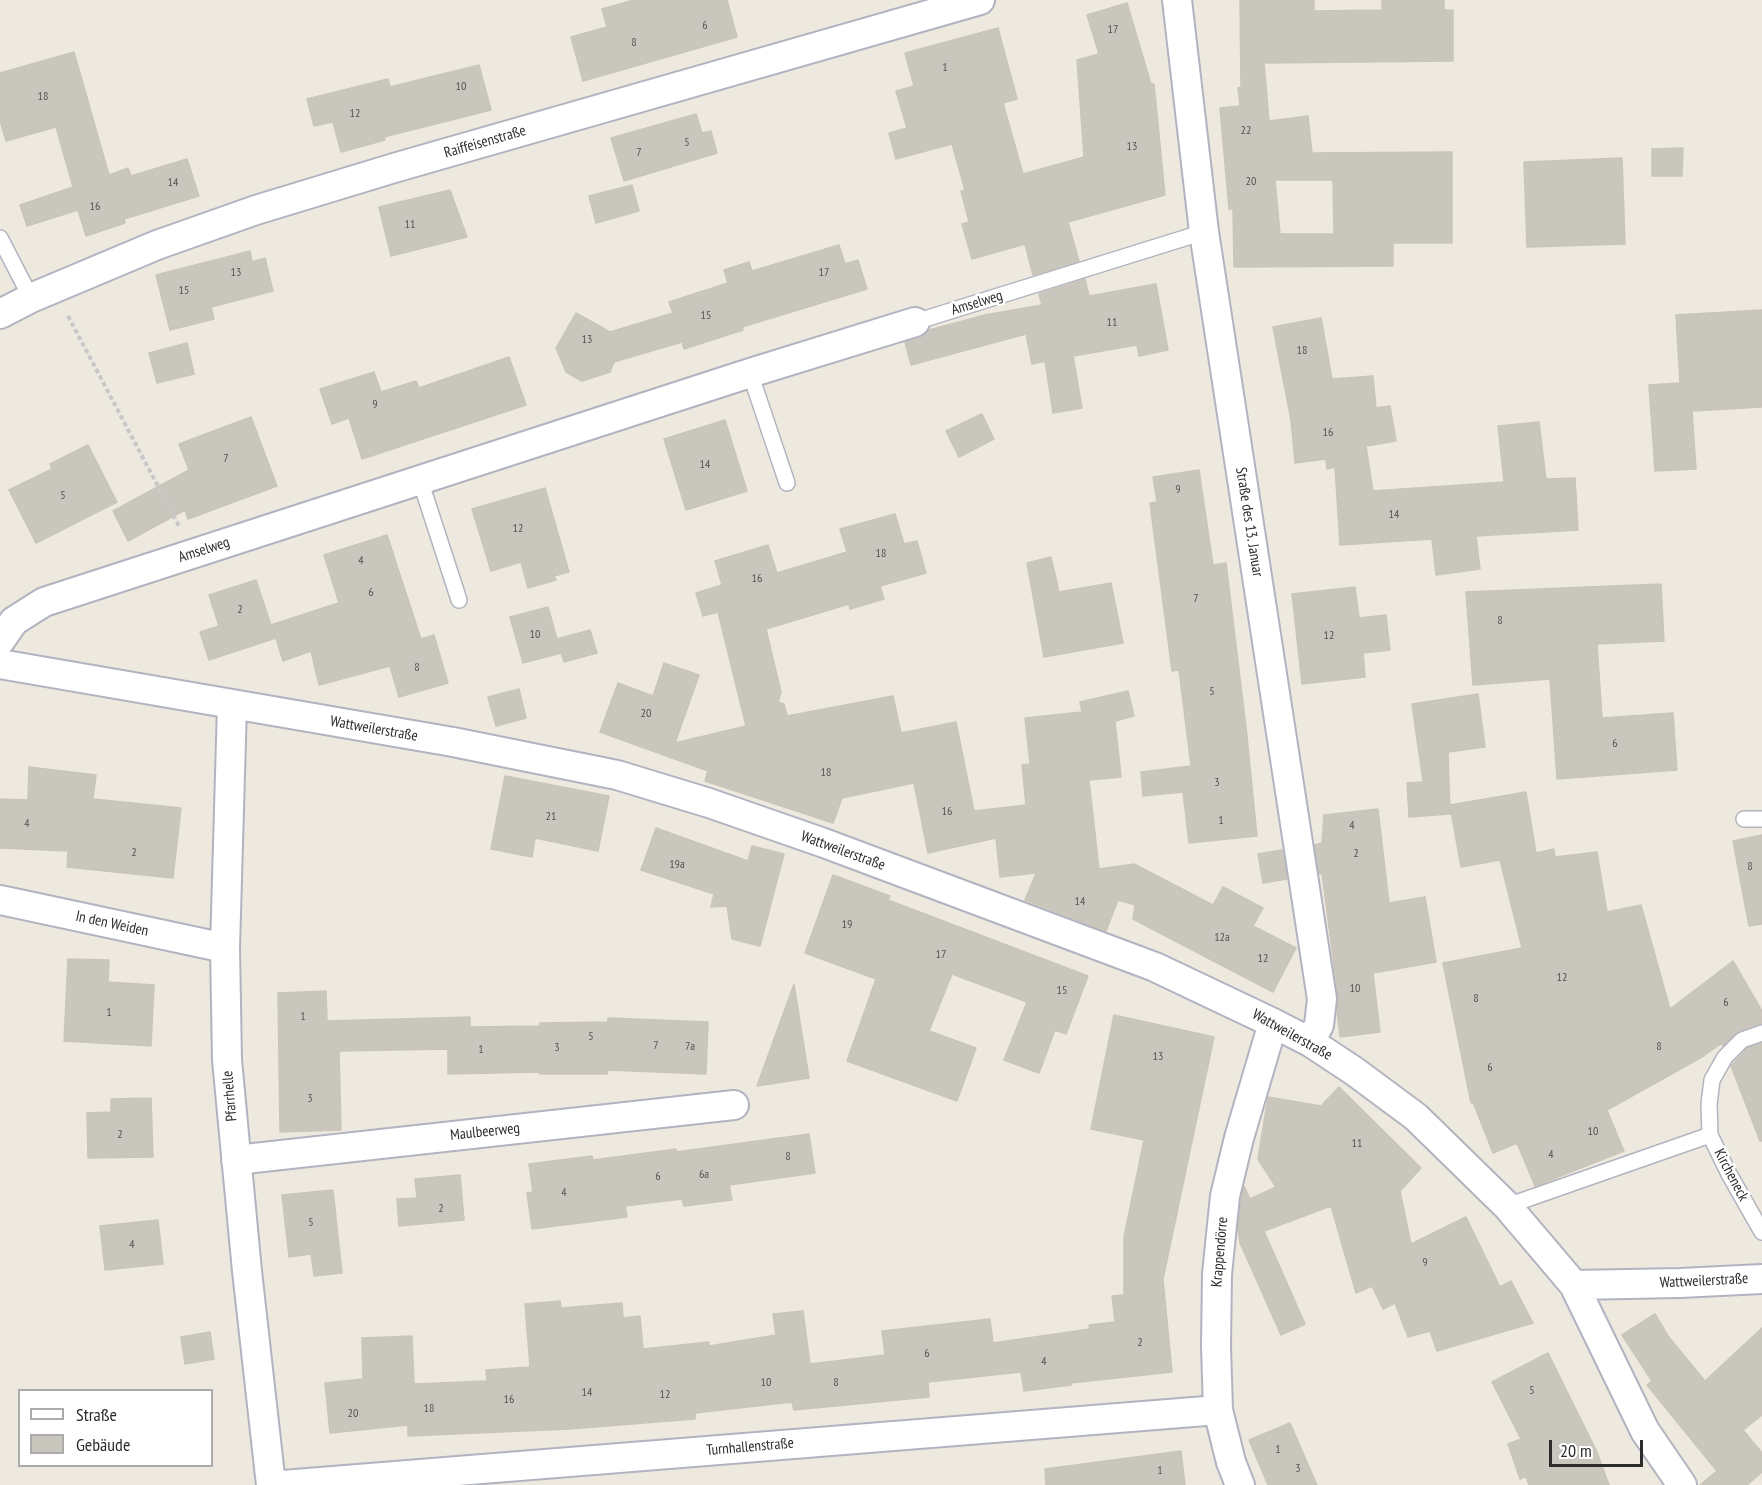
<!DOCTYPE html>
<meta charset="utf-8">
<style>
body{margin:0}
#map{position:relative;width:1762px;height:1485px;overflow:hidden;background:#eee9df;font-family:"PT Sans Narrow",sans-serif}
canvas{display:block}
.legend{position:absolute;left:18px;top:1389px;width:195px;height:78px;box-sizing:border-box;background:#fff;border:2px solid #ababab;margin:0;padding:8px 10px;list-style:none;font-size:18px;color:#2c2c2c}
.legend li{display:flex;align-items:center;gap:12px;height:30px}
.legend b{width:30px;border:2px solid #ababab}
.scale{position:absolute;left:1549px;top:1440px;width:94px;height:27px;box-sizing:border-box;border:3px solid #2c2c2c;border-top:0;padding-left:8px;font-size:18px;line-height:21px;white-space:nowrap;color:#2c2c2c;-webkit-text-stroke:4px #fff;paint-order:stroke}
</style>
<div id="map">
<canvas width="1762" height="1485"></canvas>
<ul class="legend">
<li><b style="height:8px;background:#fff"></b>Straße</li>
<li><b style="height:16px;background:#c9c7bd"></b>Gebäude</li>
</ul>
<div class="scale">20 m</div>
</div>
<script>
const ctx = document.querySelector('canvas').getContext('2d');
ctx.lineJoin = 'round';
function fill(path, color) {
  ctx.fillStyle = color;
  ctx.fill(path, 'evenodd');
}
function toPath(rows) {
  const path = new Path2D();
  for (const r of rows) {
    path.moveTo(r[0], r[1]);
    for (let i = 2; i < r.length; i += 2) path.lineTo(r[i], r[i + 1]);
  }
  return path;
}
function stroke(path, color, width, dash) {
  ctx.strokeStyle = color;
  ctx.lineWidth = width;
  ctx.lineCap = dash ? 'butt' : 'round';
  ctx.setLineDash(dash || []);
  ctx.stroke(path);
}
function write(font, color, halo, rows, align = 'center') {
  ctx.font = font + ' "PT Sans Narrow",sans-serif';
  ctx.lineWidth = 5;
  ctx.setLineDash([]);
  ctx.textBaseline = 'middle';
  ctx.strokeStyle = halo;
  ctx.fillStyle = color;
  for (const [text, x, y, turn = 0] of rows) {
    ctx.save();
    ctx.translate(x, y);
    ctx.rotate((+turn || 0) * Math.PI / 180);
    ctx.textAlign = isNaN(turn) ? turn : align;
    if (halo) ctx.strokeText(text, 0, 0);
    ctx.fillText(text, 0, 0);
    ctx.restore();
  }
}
const building = toPath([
 [634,0,727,0,737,37,583,81,571,37,607,27,602,9,634,0],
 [1240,0,1314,0,1314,11,1382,10,1382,0,1444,0,1444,10,1453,10,1453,61,1264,63,1269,121,1308,116,1312,153,1452,152,1452,243,1393,243,1393,266,1234,267,1233,209,1229,209,1220,108,1240,106,1238,88,1241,87,1240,0],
 [1275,180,1333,180,1334,234,1280,234,1275,180],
 [1127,3,1151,84,1154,84,1165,195,1068,222,1079,261,1033,275,1025,244,972,259,962,224,969,222,961,191,965,190,952,144,896,159,889,133,907,128,896,91,914,86,905,53,998,28,1017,99,1003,103,1023,174,1084,157,1077,60,1099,54,1087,15,1127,3],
 [74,52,109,175,128,168,131,176,187,159,199,196,124,219,125,223,86,236,78,210,27,226,20,205,73,187,56,127,6,141,0,121,0,73,74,52],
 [479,65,491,110,384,137,385,140,341,152,333,122,314,126,307,99,388,79,390,87,479,65],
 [696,114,702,133,711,131,717,153,624,181,611,138,696,114],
 [1683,148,1682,176,1652,176,1652,149,1683,148],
 [1622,158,1625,244,1527,247,1524,162,1622,158],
 [632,185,639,211,596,223,589,196,632,185],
 [450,190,467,237,391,256,379,207,450,190],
 [839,245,845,264,858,260,867,289,742,327,743,330,684,349,682,342,614,362,610,372,582,381,566,372,556,348,576,313,610,332,673,313,669,302,728,283,724,270,749,262,752,271,839,245],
 [250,251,252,262,265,258,273,291,211,307,214,319,170,330,156,275,250,251],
 [1085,279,1089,296,1156,284,1168,350,1139,356,1137,345,1073,356,1082,408,1053,413,1045,361,1032,364,1026,334,911,365,905,342,920,338,929,330,985,315,1042,305,1039,294,1085,279],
 [1762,310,1762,407,1692,411,1696,469,1655,471,1649,385,1680,383,1676,315,1762,310],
 [1321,318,1332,379,1373,376,1376,408,1390,406,1396,441,1366,446,1373,491,1504,482,1498,426,1539,422,1546,479,1575,478,1578,530,1476,536,1480,569,1436,575,1432,539,1340,545,1335,467,1327,469,1326,459,1295,463,1291,420,1273,327,1321,318],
 [187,343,194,374,157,383,149,353,187,343],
 [509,357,526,405,362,459,349,418,332,424,320,389,374,372,381,392,416,381,419,388,509,357],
 [982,414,994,439,959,457,946,431,982,414],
 [251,417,277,486,188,519,185,510,128,541,113,511,189,470,179,444,251,417],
 [725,420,747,491,686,510,664,439,725,420],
 [88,445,117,502,36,543,9,490,52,469,50,464,88,445],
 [1199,470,1213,565,1226,563,1246,727,1257,836,1189,843,1183,792,1143,796,1141,772,1191,766,1179,670,1172,671,1150,503,1157,502,1153,477,1199,470],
 [545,488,569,572,554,576,556,580,528,588,521,562,491,571,472,509,545,488],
 [895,514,904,544,917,541,926,573,880,586,884,599,850,609,849,604,766,629,781,692,778,702,784,704,787,716,893,696,901,733,956,722,974,811,1026,805,1022,765,1030,764,1025,718,1082,712,1080,702,1128,691,1134,716,1115,721,1121,777,1089,780,1099,869,1134,864,1213,905,1223,887,1263,908,1253,926,1296,948,1273,992,1133,919,1135,905,1118,900,1106,931,1025,900,1036,873,1000,877,996,838,928,853,914,783,842,798,833,823,705,781,708,771,600,732,618,683,653,696,664,663,699,675,675,743,746,726,718,612,703,616,696,593,722,585,715,561,768,545,777,573,847,552,840,529,895,514],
 [387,535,421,639,434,635,448,683,399,697,390,666,319,685,311,651,283,661,276,638,209,660,200,632,219,626,209,595,256,580,271,625,326,607,339,603,324,555,387,535],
 [1051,557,1059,592,1111,583,1123,643,1044,657,1027,563,1051,557],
 [1661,584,1664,641,1597,644,1602,718,1673,713,1677,770,1557,779,1550,679,1473,685,1466,592,1661,584],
 [1355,587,1359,618,1386,615,1390,650,1363,653,1365,677,1302,684,1292,594,1355,587],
 [548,607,561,653,523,663,510,617,548,607],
 [590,630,597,653,564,662,557,639,590,630],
 [519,689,526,718,496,726,488,697,519,689],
 [1478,694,1485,747,1448,752,1450,814,1409,817,1407,783,1423,782,1412,704,1478,694],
 [29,767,96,775,93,799,181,808,173,878,67,867,68,851,0,848,0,799,28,800,29,767],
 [505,776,609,796,598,851,535,838,532,857,491,849,505,776],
 [1526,792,1536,853,1554,849,1555,857,1597,852,1607,912,1641,905,1670,1009,1733,961,1762,1011,1762,1023,1738,1031,1723,1046,1722,1043,1702,1057,1607,1110,1624,1151,1535,1186,1517,1143,1493,1153,1473,1102,1471,1103,1443,963,1522,948,1500,860,1461,867,1450,805,1526,792],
 [1378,809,1389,903,1425,897,1436,962,1373,973,1380,1032,1340,1037,1337,1010,1338,996,1322,873,1319,874,1315,845,1322,843,1324,815,1378,809],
 [656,828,748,861,752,846,784,854,760,946,732,939,727,906,711,907,714,894,641,870,656,828],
 [1762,835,1762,924,1749,926,1733,841,1762,835],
 [1282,850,1287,879,1263,883,1258,854,1282,850],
 [833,875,890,896,888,900,1088,976,1066,1034,1055,1030,1039,1073,1004,1060,1027,1002,952,974,929,1031,976,1048,957,1101,847,1061,876,979,805,953,833,875],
 [68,959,109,960,108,982,154,985,151,1046,64,1041,68,959],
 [794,984,809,1078,757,1086,794,984],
 [326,991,327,1021,470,1017,470,1027,540,1026,540,1023,608,1022,608,1018,708,1022,706,1074,608,1070,607,1074,540,1074,540,1072,448,1074,448,1049,339,1051,341,1130,280,1132,278,993,326,991],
 [1114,1015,1214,1037,1163,1279,1172,1372,1070,1383,1071,1385,1024,1391,1021,1372,928,1382,929,1397,794,1410,792,1402,695,1413,695,1419,569,1429,408,1436,408,1425,330,1433,325,1383,363,1379,362,1338,412,1336,414,1384,487,1381,486,1370,530,1367,525,1304,560,1301,561,1308,622,1303,623,1318,640,1316,643,1349,709,1342,709,1346,776,1335,773,1314,803,1311,810,1364,885,1355,882,1331,990,1319,993,1343,1090,1329,1089,1325,1115,1322,1112,1296,1124,1295,1124,1237,1144,1140,1091,1129,1114,1015],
 [1762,1043,1762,1141,1760,1141,1731,1066,1747,1048,1762,1043],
 [1339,1087,1421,1168,1400,1191,1411,1244,1466,1217,1500,1287,1511,1281,1533,1323,1437,1351,1430,1331,1408,1337,1395,1303,1383,1309,1372,1286,1356,1293,1331,1206,1264,1231,1305,1324,1281,1335,1240,1243,1238,1229,1241,1199,1244,1186,1250,1199,1276,1187,1258,1159,1268,1097,1321,1106,1339,1087],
 [151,1098,153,1157,88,1158,87,1113,111,1112,111,1099,151,1098],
 [809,1134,815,1173,729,1185,732,1200,684,1206,682,1199,625,1206,627,1217,532,1229,527,1193,533,1192,529,1164,592,1156,593,1160,676,1149,676,1152,809,1134],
 [460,1175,464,1220,399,1226,397,1199,417,1198,415,1179,460,1175],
 [333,1190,342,1273,314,1276,311,1254,289,1257,282,1195,333,1190],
 [158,1220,163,1264,105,1270,100,1226,158,1220],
 [1655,1314,1668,1336,1705,1381,1762,1328,1762,1415,1743,1430,1762,1453,1762,1472,1747,1485,1700,1485,1717,1471,1647,1385,1652,1381,1622,1335,1655,1314],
 [210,1332,214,1359,185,1364,181,1337,210,1332],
 [1548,1353,1597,1452,1609,1485,1529,1485,1526,1476,1520,1479,1508,1444,1521,1439,1492,1382,1548,1353],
 [1290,1423,1306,1460,1317,1485,1268,1485,1249,1440,1290,1423],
 [1181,1451,1185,1485,1046,1485,1045,1469,1181,1451]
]);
fill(building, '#c9c7bd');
stroke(building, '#cac5b8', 1.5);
const service = toPath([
 [0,238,31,298],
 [915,322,1204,232],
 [750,373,787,483],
 [420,480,459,600],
 [1744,819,1762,819],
 [1762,1033,1742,1040,1725,1057,1712,1080,1709,1104,1710,1135,1729,1174,1762,1232],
 [1507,1206,1710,1135]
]);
const minor = toPath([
 [1177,0,1204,232,1322,999,1319,1025,1310,1042],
 [0,314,31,298,157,245,256,210,394,168,980,0],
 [0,641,14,621,44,602,750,373,915,322],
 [0,664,453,742,617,775,709,803,824,843,1155,967,1273,1023,1310,1042,1354,1071,1416,1117,1507,1206,1574,1285,1645,1431,1682,1485],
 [232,705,225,948,227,1060,247,1271,271,1485],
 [0,900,225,948],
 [236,1160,734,1105],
 [1574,1285,1680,1283,1762,1279],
 [283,1485,1218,1410],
 [1240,1485,1231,1462,1218,1410,1216,1346,1217,1274,1225,1196,1239,1138,1273,1023]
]);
stroke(service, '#b2b3c0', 18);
stroke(minor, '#b2b3c0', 32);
stroke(toPath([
 [68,316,179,526]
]), '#c8c8c8', 4, [4.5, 3]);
stroke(service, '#fff', 15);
stroke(minor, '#fff', 28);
write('12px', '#535350', null, [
 ["6",705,26],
 ["17",1113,30],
 ["8",634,43],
 ["1",945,68],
 ["10",461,87],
 ["18",43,97],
 ["12",355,114],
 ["22",1246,131],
 ["5",687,143],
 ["13",1132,147],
 ["7",639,153],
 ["20",1251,182],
 ["14",173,183],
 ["16",95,207],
 ["11",410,225],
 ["13",236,273],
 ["17",824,273],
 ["15",184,291],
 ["15",706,316],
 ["11",1112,323],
 ["13",587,340],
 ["18",1302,351],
 ["9",375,405],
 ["16",1328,433],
 ["7",226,459],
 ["14",705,465],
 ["9",1178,490],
 ["5",63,496],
 ["14",1394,515],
 ["12",518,529],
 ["18",881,554],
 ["4",361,561],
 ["16",757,579],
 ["6",371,593],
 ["7",1196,599],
 ["2",240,610],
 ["8",1500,621],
 ["10",535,635],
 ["12",1329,636],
 ["8",417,668],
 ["5",1212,692],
 ["20",646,714],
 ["6",1615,744],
 ["18",826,773],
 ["3",1217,783],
 ["16",947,812],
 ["21",551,817],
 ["1",1221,821],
 ["4",27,824],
 ["4",1352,826],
 ["2",134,853],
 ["2",1356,854],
 ["19a",677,865],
 ["8",1750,867],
 ["14",1080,902],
 ["19",847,925],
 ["12a",1222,938],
 ["17",941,955],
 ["12",1263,959],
 ["12",1562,978],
 ["10",1355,989],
 ["15",1062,991],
 ["8",1476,999],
 ["6",1726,1003],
 ["1",109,1013],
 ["1",303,1017],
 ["5",591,1037],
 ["7",656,1046],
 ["7a",690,1047],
 ["8",1659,1047],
 ["3",557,1048],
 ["1",481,1050],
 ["13",1158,1057],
 ["6",1490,1068],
 ["3",310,1099],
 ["10",1593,1132],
 ["2",120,1135],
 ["11",1357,1144],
 ["4",1551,1155],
 ["8",788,1157],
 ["6a",704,1175],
 ["6",658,1177],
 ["4",564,1193],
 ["2",441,1209],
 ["5",311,1223],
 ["4",132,1245],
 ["9",1425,1263],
 ["2",1140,1343],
 ["6",927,1354],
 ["4",1044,1362],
 ["10",766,1383],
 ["8",836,1383],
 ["5",1532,1391],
 ["14",587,1393],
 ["12",665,1395],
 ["16",509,1400],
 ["18",429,1409],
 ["20",353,1414],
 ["1",1278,1450],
 ["3",1298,1469],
 ["1",1160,1471]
]);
write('15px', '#2c2c2c', '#fff', [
 ["Raiffeisenstraße",485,142,-16],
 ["Amselweg",977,303,-17],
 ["Straße des 13. Januar",1249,522,81],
 ["Amselweg",204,550,-18],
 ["Wattweilerstraße",374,729,10],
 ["Wattweilerstraße",843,851,20],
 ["In den Weiden",112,924,12],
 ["Wattweilerstraße",1292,1035,29],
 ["Pfarrhelle",230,1096,-95],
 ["Maulbeerweg",485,1132,-6],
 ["Kircheneck",1731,1175,62],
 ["Krappendörre",1220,1252,-85],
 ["Wattweilerstraße",1704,1281,-3],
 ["Turnhallenstraße",750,1447,-5]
]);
</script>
